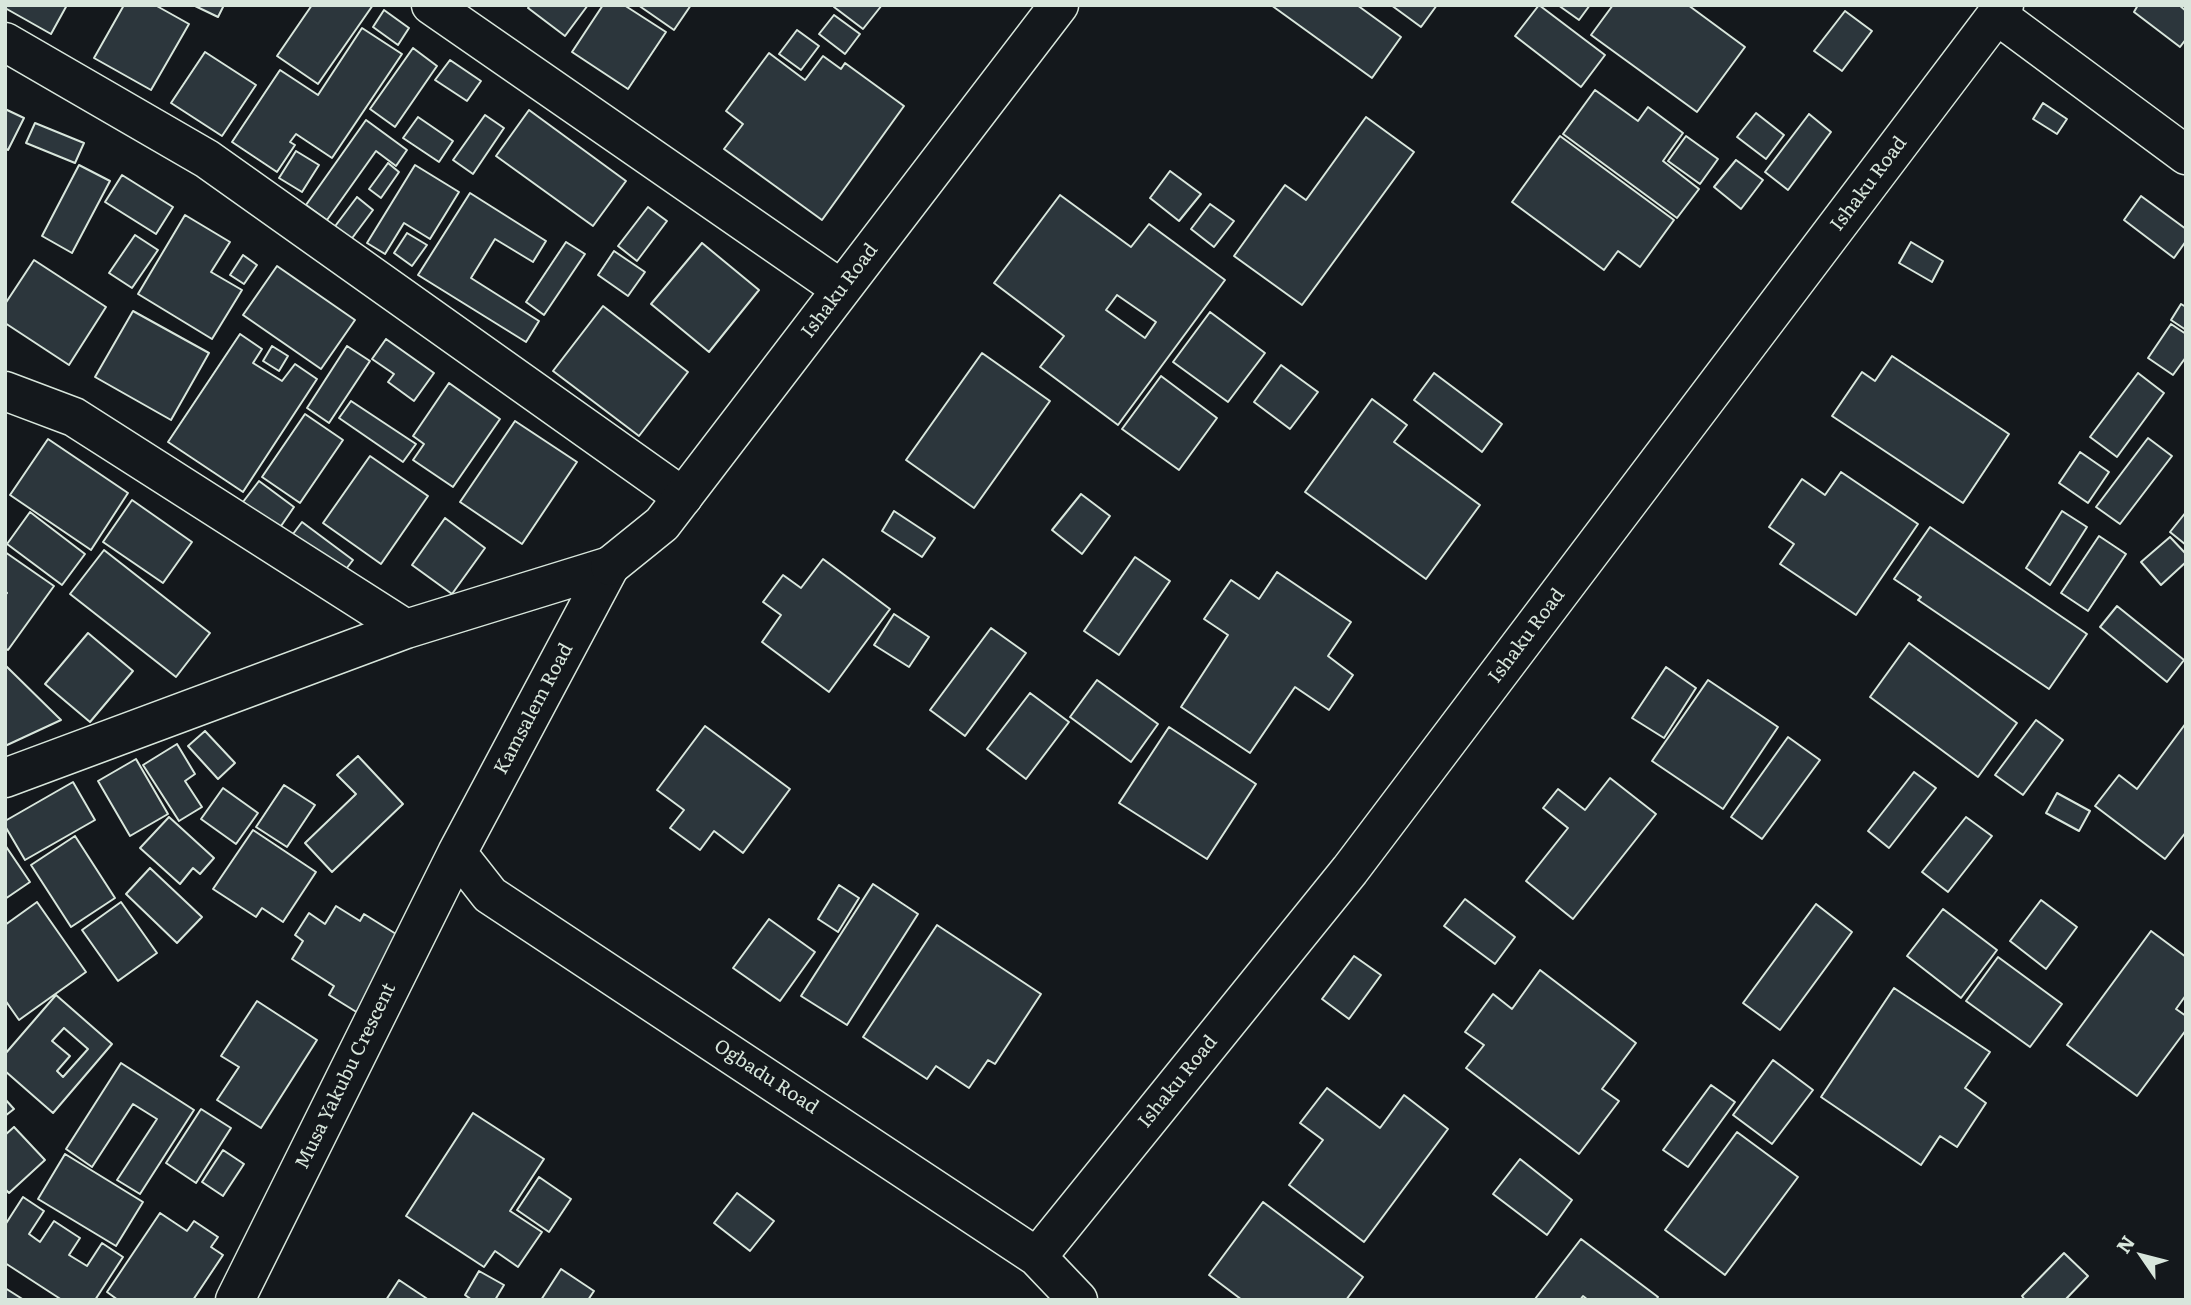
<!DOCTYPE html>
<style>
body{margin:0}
#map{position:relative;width:2191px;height:1305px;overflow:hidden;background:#14181c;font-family:Literata,serif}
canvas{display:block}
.frame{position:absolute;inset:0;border:7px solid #d8e6dc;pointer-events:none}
.north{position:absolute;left:2107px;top:1221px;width:70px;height:70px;-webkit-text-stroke:5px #14181c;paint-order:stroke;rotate:305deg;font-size:19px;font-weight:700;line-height:28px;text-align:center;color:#d8e6dc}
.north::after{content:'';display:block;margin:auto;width:24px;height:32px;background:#d8e6dc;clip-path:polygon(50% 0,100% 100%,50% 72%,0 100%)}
</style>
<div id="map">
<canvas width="2191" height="1305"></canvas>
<div class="frame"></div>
<div class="north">N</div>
</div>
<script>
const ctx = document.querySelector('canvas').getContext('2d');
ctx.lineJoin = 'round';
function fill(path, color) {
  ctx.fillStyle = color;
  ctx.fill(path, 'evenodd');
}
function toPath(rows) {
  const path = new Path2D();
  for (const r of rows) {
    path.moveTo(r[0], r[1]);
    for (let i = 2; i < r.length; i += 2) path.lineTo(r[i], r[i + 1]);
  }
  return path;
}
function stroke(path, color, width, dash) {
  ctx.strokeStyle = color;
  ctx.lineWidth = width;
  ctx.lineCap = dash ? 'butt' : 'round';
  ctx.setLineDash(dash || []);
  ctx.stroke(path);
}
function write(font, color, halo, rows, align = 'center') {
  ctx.font = font + ' Literata,serif';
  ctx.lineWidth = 5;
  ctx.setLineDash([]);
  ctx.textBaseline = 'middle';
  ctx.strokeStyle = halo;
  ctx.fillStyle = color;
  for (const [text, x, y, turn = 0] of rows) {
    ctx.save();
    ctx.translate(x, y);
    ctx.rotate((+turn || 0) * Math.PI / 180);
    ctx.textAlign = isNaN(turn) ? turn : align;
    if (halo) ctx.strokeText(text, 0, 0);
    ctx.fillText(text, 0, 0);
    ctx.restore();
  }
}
const building = toPath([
 [5,5,67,5,51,34,5,8,5,5],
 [124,5,155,5,189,24,151,90,94,58,124,5],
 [193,5,224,5,218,17,193,5],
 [312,5,373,5,318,84,277,56,312,5],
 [530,5,588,5,565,36,528,8,530,5],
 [603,5,624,5,666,32,628,89,572,52,603,5],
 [638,5,691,5,674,30,638,5],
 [835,5,882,5,863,29,834,7,835,5],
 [1271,5,1357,5,1401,37,1372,78,1271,5],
 [1391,5,1437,5,1421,27,1391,5],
 [1539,5,1605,55,1581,87,1515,36,1539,5],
 [1558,5,1590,5,1579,20,1558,5],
 [1613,5,1688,5,1745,47,1697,112,1591,35,1613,5],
 [2138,5,2179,5,2186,11,2186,39,2180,47,2134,12,2138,5],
 [384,10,409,28,398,45,373,27,384,10],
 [1845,11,1872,31,1842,71,1814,51,1845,11],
 [834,15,860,34,845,54,819,34,834,15],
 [362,28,402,54,332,158,296,134,290,142,295,145,277,172,232,142,280,70,318,95,362,28],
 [797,30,819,46,801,70,779,54,797,30],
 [413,48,437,66,395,127,370,109,413,48],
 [205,52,256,85,222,136,171,103,205,52],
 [769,53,805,80,823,56,841,69,845,63,904,106,822,220,724,149,743,124,726,111,769,53],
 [450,60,481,81,467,101,435,80,450,60],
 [1595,90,1638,121,1648,107,1683,133,1663,161,1699,189,1677,218,1563,134,1595,90],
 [2043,103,2067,119,2057,134,2033,119,2043,103],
 [5,109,24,118,8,150,5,148,5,109],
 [529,110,626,181,593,226,496,156,529,110],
 [1756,113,1784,135,1766,159,1737,137,1756,113],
 [1809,114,1831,132,1788,190,1765,172,1809,114],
 [485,115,504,128,473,174,453,160,485,115],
 [418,117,453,141,439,162,403,138,418,117],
 [1366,117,1414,152,1302,305,1234,256,1285,185,1306,200,1366,117],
 [366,120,407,150,396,166,376,151,327,220,306,205,366,120],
 [35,123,84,143,75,163,26,143,35,123],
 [1560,136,1674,220,1640,267,1618,251,1604,270,1512,202,1560,136],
 [1686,136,1718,159,1700,184,1668,161,1686,136],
 [296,151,319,165,302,192,279,178,296,151],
 [1736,160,1763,180,1741,209,1714,187,1736,160],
 [388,163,399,172,381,198,369,189,388,163],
 [79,165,110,181,72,253,42,236,79,165],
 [415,165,459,192,430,239,404,223,385,254,367,243,415,165],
 [1170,171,1201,194,1179,221,1150,198,1170,171],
 [122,175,173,207,156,234,105,202,122,175],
 [470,193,546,241,533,262,495,239,471,278,539,321,526,342,418,275,470,193],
 [1060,195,1131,247,1149,224,1225,280,1118,425,1040,367,1064,336,994,283,1060,195],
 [1117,295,1156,322,1145,338,1106,310,1117,295],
 [2141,196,2186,229,2186,241,2174,258,2124,220,2141,196],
 [357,197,373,210,347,245,330,233,357,197],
 [1210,204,1234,221,1214,247,1191,229,1210,204],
 [648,207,667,221,637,261,618,246,648,207],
 [185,215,230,242,211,272,242,290,212,339,138,294,185,215],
 [407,233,427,245,412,266,394,253,407,233],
 [135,235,158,250,132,288,109,273,135,235],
 [566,242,585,254,544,315,526,302,566,242],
 [1911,242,1943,261,1932,282,1899,263,1911,242],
 [702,243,759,290,709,352,651,304,702,243],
 [614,251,645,272,628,296,598,275,614,251],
 [243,255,257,265,244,284,230,275,243,255],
 [34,260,106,307,69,365,5,323,5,304,34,260],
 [277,266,355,320,321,369,243,315,277,266],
 [2181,304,2186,307,2186,330,2171,320,2181,304],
 [603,306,688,372,639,436,553,371,603,306],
 [133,311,209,353,171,420,95,377,133,311],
 [1210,312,1265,353,1228,402,1173,362,1210,312],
 [2171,324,2186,334,2186,357,2173,375,2148,358,2171,324],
 [240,334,262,349,253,363,282,381,295,364,317,379,243,492,168,442,240,334],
 [386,339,434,373,414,401,388,382,394,374,372,359,386,339],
 [272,346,288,356,279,371,263,361,272,346],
 [347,346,370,361,329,423,307,408,347,346],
 [982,353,1050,401,974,508,906,460,982,353],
 [1892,356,2009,434,1963,503,1832,416,1862,372,1875,381,1892,356],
 [1281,365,1318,392,1290,429,1254,402,1281,365],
 [1434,373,1502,424,1482,452,1414,400,1434,373],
 [2138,373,2164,393,2117,457,2090,437,2138,373],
 [1161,376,1217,418,1179,470,1122,429,1161,376],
 [449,383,500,419,453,487,413,460,424,444,413,436,449,383],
 [1372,399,1407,425,1394,442,1480,505,1426,579,1305,492,1372,399],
 [351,401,416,444,403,462,339,418,351,401],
 [305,414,343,440,300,503,262,477,305,414],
 [515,421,577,462,522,544,460,502,515,421],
 [2148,438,2172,456,2120,524,2096,507,2148,438],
 [48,439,128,493,91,550,10,495,48,439],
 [2080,452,2109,472,2088,503,2059,483,2080,452],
 [370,456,428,496,381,564,323,523,370,456],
 [1841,472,1918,524,1856,615,1780,564,1794,544,1769,527,1802,479,1825,495,1841,472],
 [259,481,294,507,279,529,243,502,259,481],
 [1081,494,1110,516,1082,554,1052,530,1081,494],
 [132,500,192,542,163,583,103,542,132,500],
 [894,511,935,538,922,557,882,531,894,511],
 [2062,511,2087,527,2050,585,2026,568,2062,511],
 [30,512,85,554,62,585,7,544,30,512],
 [2186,512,2186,545,2170,532,2186,512],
 [445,518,485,548,452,594,412,565,445,518],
 [302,522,353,560,340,577,290,538,302,522],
 [1930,527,2087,634,2049,689,1918,600,1921,597,1894,579,1930,527],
 [2099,536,2126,554,2088,611,2061,593,2099,536],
 [2170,537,2186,554,2186,562,2161,585,2141,562,2170,537],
 [104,550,210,633,176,677,70,594,104,550],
 [5,552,54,586,8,650,5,648,5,595,7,593,5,591,5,552],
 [1135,557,1170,581,1119,655,1084,631,1135,557],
 [823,559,890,609,829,692,762,642,781,615,763,602,783,575,801,588,823,559],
 [1277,572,1351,622,1328,656,1353,675,1329,710,1295,687,1250,753,1181,707,1228,635,1204,619,1231,580,1259,599,1277,572],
 [2117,606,2184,660,2167,682,2100,627,2117,606],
 [894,614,929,637,909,667,874,645,894,614],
 [991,628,1026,653,965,736,930,710,991,628],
 [88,633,133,671,90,722,45,684,88,633],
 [1909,643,2017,723,1978,777,1870,697,1909,643],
 [5,665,61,720,5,746,5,665],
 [1666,667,1696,688,1664,738,1632,718,1666,667],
 [1097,680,1158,724,1131,762,1070,717,1097,680],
 [1708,680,1778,727,1723,809,1652,761,1708,680],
 [1030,693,1069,722,1026,779,987,749,1030,693],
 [2036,720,2063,740,2023,795,1995,775,2036,720],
 [2186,723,2186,832,2165,859,2095,806,2119,775,2137,789,2186,723],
 [705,726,790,789,743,853,714,831,700,850,670,828,684,810,657,790,705,726],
 [1169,727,1256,784,1207,859,1119,803,1169,727],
 [205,731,235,763,218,779,188,746,205,731],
 [1788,737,1820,760,1762,839,1731,817,1788,737],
 [177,744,195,774,185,781,202,807,179,821,143,765,177,744],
 [358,756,403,804,332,872,305,843,356,794,337,775,358,756],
 [136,759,168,814,130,836,98,781,136,759],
 [1914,772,1936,788,1889,848,1868,831,1914,772],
 [1610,778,1656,814,1573,919,1526,881,1568,828,1543,808,1558,789,1585,810,1610,778],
 [73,782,95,820,25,860,5,826,5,821,73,782],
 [284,785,315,805,287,847,256,827,284,785],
 [223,788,258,813,236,844,201,819,223,788],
 [2057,793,2090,811,2079,831,2046,813,2057,793],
 [169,817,214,858,200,874,193,868,180,884,140,848,169,817],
 [1966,817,1992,836,1948,892,1922,872,1966,817],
 [253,830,316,872,283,922,262,908,256,917,213,889,253,830],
 [75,836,115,898,71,927,31,865,75,836],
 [5,845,30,882,5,899,5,845],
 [150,868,202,917,177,943,126,894,150,868],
 [873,884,918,914,847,1025,801,996,873,884],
 [839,885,859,898,838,932,818,919,839,885],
 [1465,899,1515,937,1495,964,1444,926,1465,899],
 [2041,900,2077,927,2046,969,2010,941,2041,900],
 [37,902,86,972,19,1020,5,1000,5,925,37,902],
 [121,902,157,953,118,981,82,930,121,902],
 [1816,904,1852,932,1780,1030,1743,1003,1816,904],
 [336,906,360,921,364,914,404,939,358,1013,329,995,334,986,292,959,303,941,295,935,309,913,325,924,336,906],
 [1943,909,1997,950,1961,998,1907,956,1943,909],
 [769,919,815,952,780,1001,733,968,769,919],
 [937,925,1041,994,995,1064,988,1060,969,1088,936,1066,927,1079,863,1037,937,925],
 [2151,931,2186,957,2186,995,2176,1009,2186,1016,2186,1030,2137,1096,2067,1045,2151,931],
 [1354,956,1381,975,1349,1019,1322,999,1354,956],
 [1998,957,2062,1004,2030,1047,1966,1001,1998,957],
 [1540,970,1636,1043,1602,1089,1619,1101,1579,1154,1466,1068,1484,1045,1465,1032,1493,994,1512,1009,1540,970],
 [1894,988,1990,1052,1965,1088,1986,1103,1957,1147,1940,1136,1921,1165,1821,1097,1894,988],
 [56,995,112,1044,53,1113,5,1071,5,1054,56,995],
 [64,1028,88,1049,63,1077,57,1071,70,1056,52,1041,64,1028],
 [257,1001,317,1040,261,1128,217,1100,239,1067,221,1056,257,1001],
 [1773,1060,1813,1090,1772,1144,1733,1115,1773,1060],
 [121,1063,194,1110,140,1194,117,1180,157,1119,133,1104,92,1167,66,1149,121,1063],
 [1711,1085,1735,1102,1688,1167,1663,1150,1711,1085],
 [1327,1088,1380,1128,1404,1095,1448,1129,1364,1242,1289,1185,1323,1140,1300,1123,1327,1088],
 [5,1099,14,1109,5,1116,5,1099],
 [201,1109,231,1128,196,1183,166,1163,201,1109],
 [473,1113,544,1159,510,1211,542,1232,518,1267,495,1251,484,1267,406,1216,473,1113],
 [14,1127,45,1160,9,1193,5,1189,5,1135,14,1127],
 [1737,1132,1798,1177,1725,1275,1665,1230,1737,1132],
 [223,1150,244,1164,223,1196,202,1182,223,1150],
 [65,1154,143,1202,116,1246,38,1199,65,1154],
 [1520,1159,1572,1200,1547,1235,1493,1194,1520,1159],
 [539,1177,571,1199,549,1232,517,1210,539,1177],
 [737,1193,774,1221,750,1251,714,1223,737,1193],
 [23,1197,44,1211,29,1234,40,1242,54,1221,80,1238,69,1255,87,1266,102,1243,123,1257,95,1300,62,1300,5,1263,5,1225,23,1197],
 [1263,1202,1363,1277,1346,1300,1242,1300,1209,1275,1263,1202],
 [160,1213,187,1231,194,1221,218,1237,211,1247,223,1255,193,1300,118,1300,107,1292,160,1213],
 [1581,1239,1658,1297,1656,1300,1588,1300,1583,1296,1580,1300,1535,1299,1581,1239],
 [2064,1253,2088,1276,2065,1300,2025,1300,2022,1296,2064,1253],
 [561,1269,594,1291,588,1300,541,1300,561,1269],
 [479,1271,504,1285,495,1300,472,1300,465,1295,479,1271],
 [399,1280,429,1300,386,1300,399,1280],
 [5,1288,24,1300,5,1300,5,1288]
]);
fill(building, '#2c363c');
stroke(building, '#d8e6dc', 2);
const street = toPath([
 [431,5,841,289],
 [1997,15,2186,155],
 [5,42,207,159,683,497],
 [5,391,74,417,406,629],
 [5,778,406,629,610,566],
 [457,853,490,895,1037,1257,1078,1300],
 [1037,1257,1350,870,2004,5],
 [235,1300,457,853,610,566]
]);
const secondary = toPath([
 [610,566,662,524,1059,5]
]);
stroke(street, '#d8e6dc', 41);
stroke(secondary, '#d8e6dc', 41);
stroke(street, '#14181c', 38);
stroke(secondary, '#14181c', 38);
write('19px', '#d8e6dc', '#14181c', [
 ["Ishaku Road",1869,184,-53],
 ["Ishaku Road",840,291,-53],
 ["Ishaku Road",1527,636,-53],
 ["Kamsalem Road",534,709,-62],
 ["Musa Yakubu Crescent",346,1076,-64],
 ["Ogbadu Road",766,1077,33],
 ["Ishaku Road",1178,1082,-51]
]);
</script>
